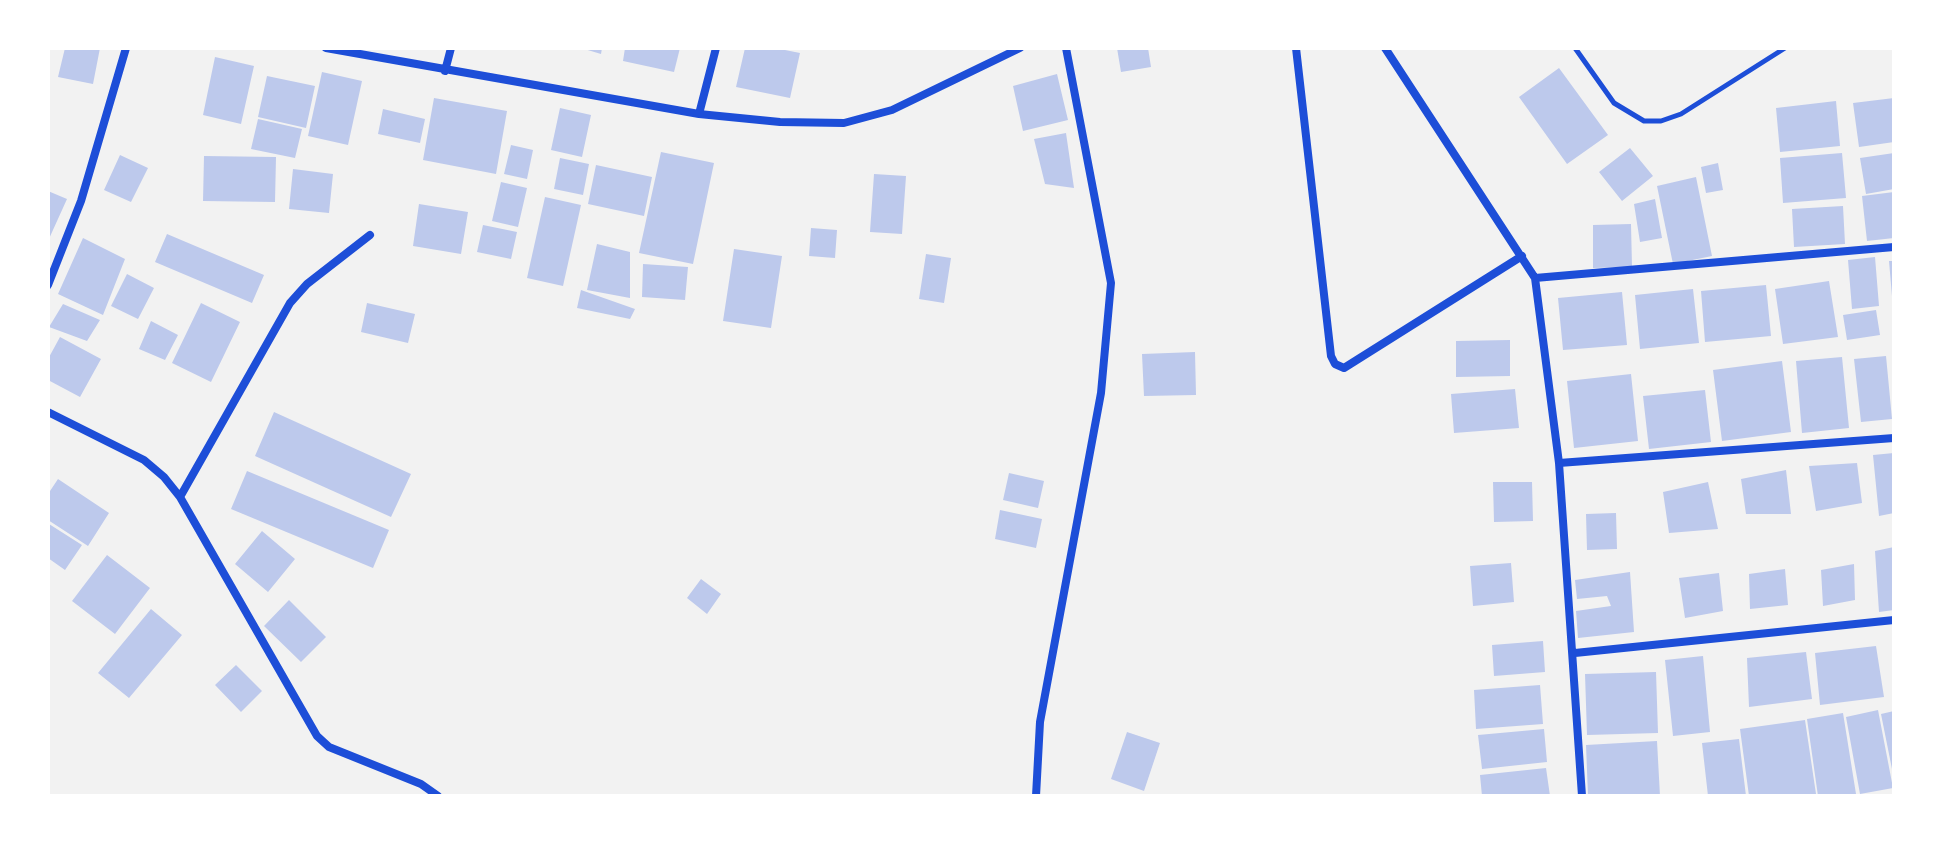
<!DOCTYPE html>
<style>
body{margin:0}
#map{position:relative;width:1942px;height:844px;overflow:hidden;background:#f2f2f2;font-family:Arial,sans-serif}
canvas{display:block}
.frame{position:absolute;inset:0;border:50px solid #fff;pointer-events:none}
</style>
<div id="map">
<canvas width="1942" height="844"></canvas>
<div class="frame"></div>
</div>
<script>
const ctx = document.querySelector('canvas').getContext('2d');
ctx.lineJoin = 'round';
function fill(path, color) {
  ctx.fillStyle = color;
  ctx.fill(path, 'evenodd');
}
function toPath(rows) {
  const path = new Path2D();
  for (const r of rows) {
    path.moveTo(r[0], r[1]);
    for (let i = 2; i < r.length; i += 2) path.lineTo(r[i], r[i + 1]);
  }
  return path;
}
function stroke(path, color, width, dash) {
  ctx.strokeStyle = color;
  ctx.lineWidth = width;
  ctx.lineCap = dash ? 'butt' : 'round';
  ctx.setLineDash(dash || []);
  ctx.stroke(path);
}
fill(toPath([
 [65,48,100,48,93,84,58,77],
 [581,48,602,48,601,54],
 [625,48,680,48,674,72,623,61],
 [745,48,775,48,800,53,790,98,736,87],
 [1117,48,1148,48,1151,67,1121,72],
 [215,57,254,66,241,124,203,115],
 [1559,68,1608,135,1567,164,1519,97],
 [322,72,362,81,348,145,308,136],
 [1057,74,1068,120,1023,131,1013,86],
 [267,76,315,86,306,128,258,117],
 [434,98,507,111,496,174,423,160],
 [1894,98,1894,142,1859,147,1853,103],
 [1836,101,1840,146,1780,152,1776,108],
 [560,108,591,115,582,157,551,150],
 [383,109,425,119,420,143,378,134],
 [258,119,302,129,295,158,251,149],
 [1066,133,1074,188,1045,184,1034,139],
 [511,145,533,150,527,179,504,174],
 [1630,148,1653,176,1622,201,1599,172],
 [661,152,714,163,693,264,639,253],
 [1842,153,1846,198,1783,203,1780,158],
 [1894,153,1894,189,1866,194,1860,158],
 [120,155,148,168,131,202,104,190],
 [204,156,276,157,275,202,203,201],
 [560,158,589,164,583,195,554,189],
 [1718,163,1723,190,1706,193,1701,167],
 [596,165,652,177,644,216,588,204],
 [293,169,333,174,329,213,289,209],
 [874,174,906,176,902,234,870,232],
 [1696,177,1712,256,1673,264,1657,186],
 [501,182,527,188,518,227,492,221],
 [48,191,67,199,48,241],
 [1894,192,1894,238,1867,241,1862,196],
 [545,197,581,205,563,286,527,278],
 [1655,199,1662,238,1640,242,1634,204],
 [419,204,468,212,461,254,413,246],
 [1843,206,1845,244,1794,247,1792,209],
 [1631,224,1632,267,1593,268,1593,225],
 [483,225,517,232,511,259,477,252],
 [811,228,837,230,835,258,809,256],
 [167,234,264,275,252,303,155,262],
 [83,238,125,259,103,315,58,294],
 [597,244,630,252,630,298,587,290],
 [734,249,782,256,771,328,723,321],
 [926,254,951,258,944,303,919,299],
 [1875,257,1879,306,1852,309,1848,260],
 [1889,261,1894,261,1894,296,1892,296],
 [643,264,688,267,685,300,642,297],
 [127,274,154,288,138,319,111,306],
 [1829,281,1838,337,1783,344,1775,289],
 [1766,285,1771,336,1705,342,1701,291],
 [1693,289,1699,343,1640,349,1635,295],
 [581,290,635,309,630,319,577,308],
 [1622,292,1627,345,1563,350,1558,298],
 [201,303,240,322,211,382,172,363],
 [367,303,415,314,408,343,361,332],
 [63,304,100,320,87,341,49,327],
 [1876,310,1880,335,1847,340,1843,315],
 [151,321,178,335,165,360,139,349],
 [60,337,101,359,80,397,48,380,48,359],
 [1510,340,1510,376,1456,377,1456,341],
 [1195,352,1196,395,1144,396,1142,354],
 [1886,356,1892,419,1861,422,1854,359],
 [1842,357,1849,428,1802,433,1796,361],
 [1782,361,1791,432,1722,441,1713,370],
 [1631,374,1638,441,1574,448,1567,381],
 [1515,389,1519,428,1454,433,1451,394],
 [1705,390,1711,442,1649,449,1643,396],
 [274,412,411,474,391,517,255,456],
 [1894,453,1894,513,1879,516,1873,455],
 [1857,463,1862,503,1816,511,1809,466],
 [1786,470,1791,514,1746,514,1741,479],
 [247,471,389,530,373,568,231,509],
 [1009,473,1044,481,1038,508,1003,500],
 [58,479,109,513,88,546,48,520,48,494],
 [1493,482,1532,482,1533,521,1494,522],
 [1708,482,1718,529,1669,533,1663,492],
 [1000,510,1042,519,1036,548,995,539],
 [1616,513,1617,549,1587,550,1586,514],
 [49,524,82,545,65,570,48,558],
 [262,531,295,559,268,592,235,564],
 [1894,547,1894,610,1879,612,1875,551],
 [107,555,150,588,115,634,72,601],
 [1511,563,1514,602,1473,606,1470,566],
 [1854,564,1855,600,1823,606,1821,570],
 [1785,569,1788,605,1750,609,1749,574],
 [1630,572,1634,632,1578,638,1576,611,1611,606,1607,596,1577,599,1575,580],
 [1719,573,1723,611,1685,618,1679,578],
 [701,579,721,594,707,614,687,598],
 [289,600,326,637,301,662,264,626],
 [151,609,182,635,129,698,98,673],
 [1543,641,1545,672,1494,676,1492,645],
 [1876,646,1884,697,1820,705,1815,653],
 [1806,652,1812,699,1749,707,1747,658],
 [1703,656,1710,732,1673,736,1665,660],
 [236,665,262,691,241,712,215,685],
 [1656,672,1658,733,1587,735,1585,674],
 [1540,685,1543,724,1476,729,1474,690],
 [1878,710,1893,788,1860,794,1846,717],
 [1894,711,1894,774,1893,774,1881,714],
 [1843,713,1856,794,1818,796,1807,719],
 [1805,720,1816,794,1749,796,1740,729],
 [1544,729,1547,762,1482,769,1478,735],
 [1127,732,1160,743,1144,791,1111,779],
 [1739,739,1746,796,1708,796,1702,743],
 [1657,741,1660,796,1588,796,1586,745],
 [1546,768,1550,796,1482,796,1480,775]
]), '#bdc9ec');
stroke(toPath([
 [1575,48,1614,103,1644,121,1661,121,1681,114,1785,48]
]), '#1d4ed8', 5);
stroke(toPath([
 [326,48,699,114,780,122,844,123,892,110,1020,48],
 [1296,48,1331,356,1335,364,1344,368,1522,256],
 [1385,48,1535,278,1559,463,1582,796],
 [445,71,451,48],
 [699,114,716,48],
 [1535,278,1894,247],
 [48,285,81,201,126,48],
 [48,412,144,460,164,477,180,497,317,736,329,747,421,784,438,796],
 [1559,463,1894,438],
 [180,497,290,303,307,284,370,235],
 [1575,653,1894,620],
 [1036,796,1040,722,1101,393,1111,283,1066,48]
]), '#1d4ed8', 8);
</script>
